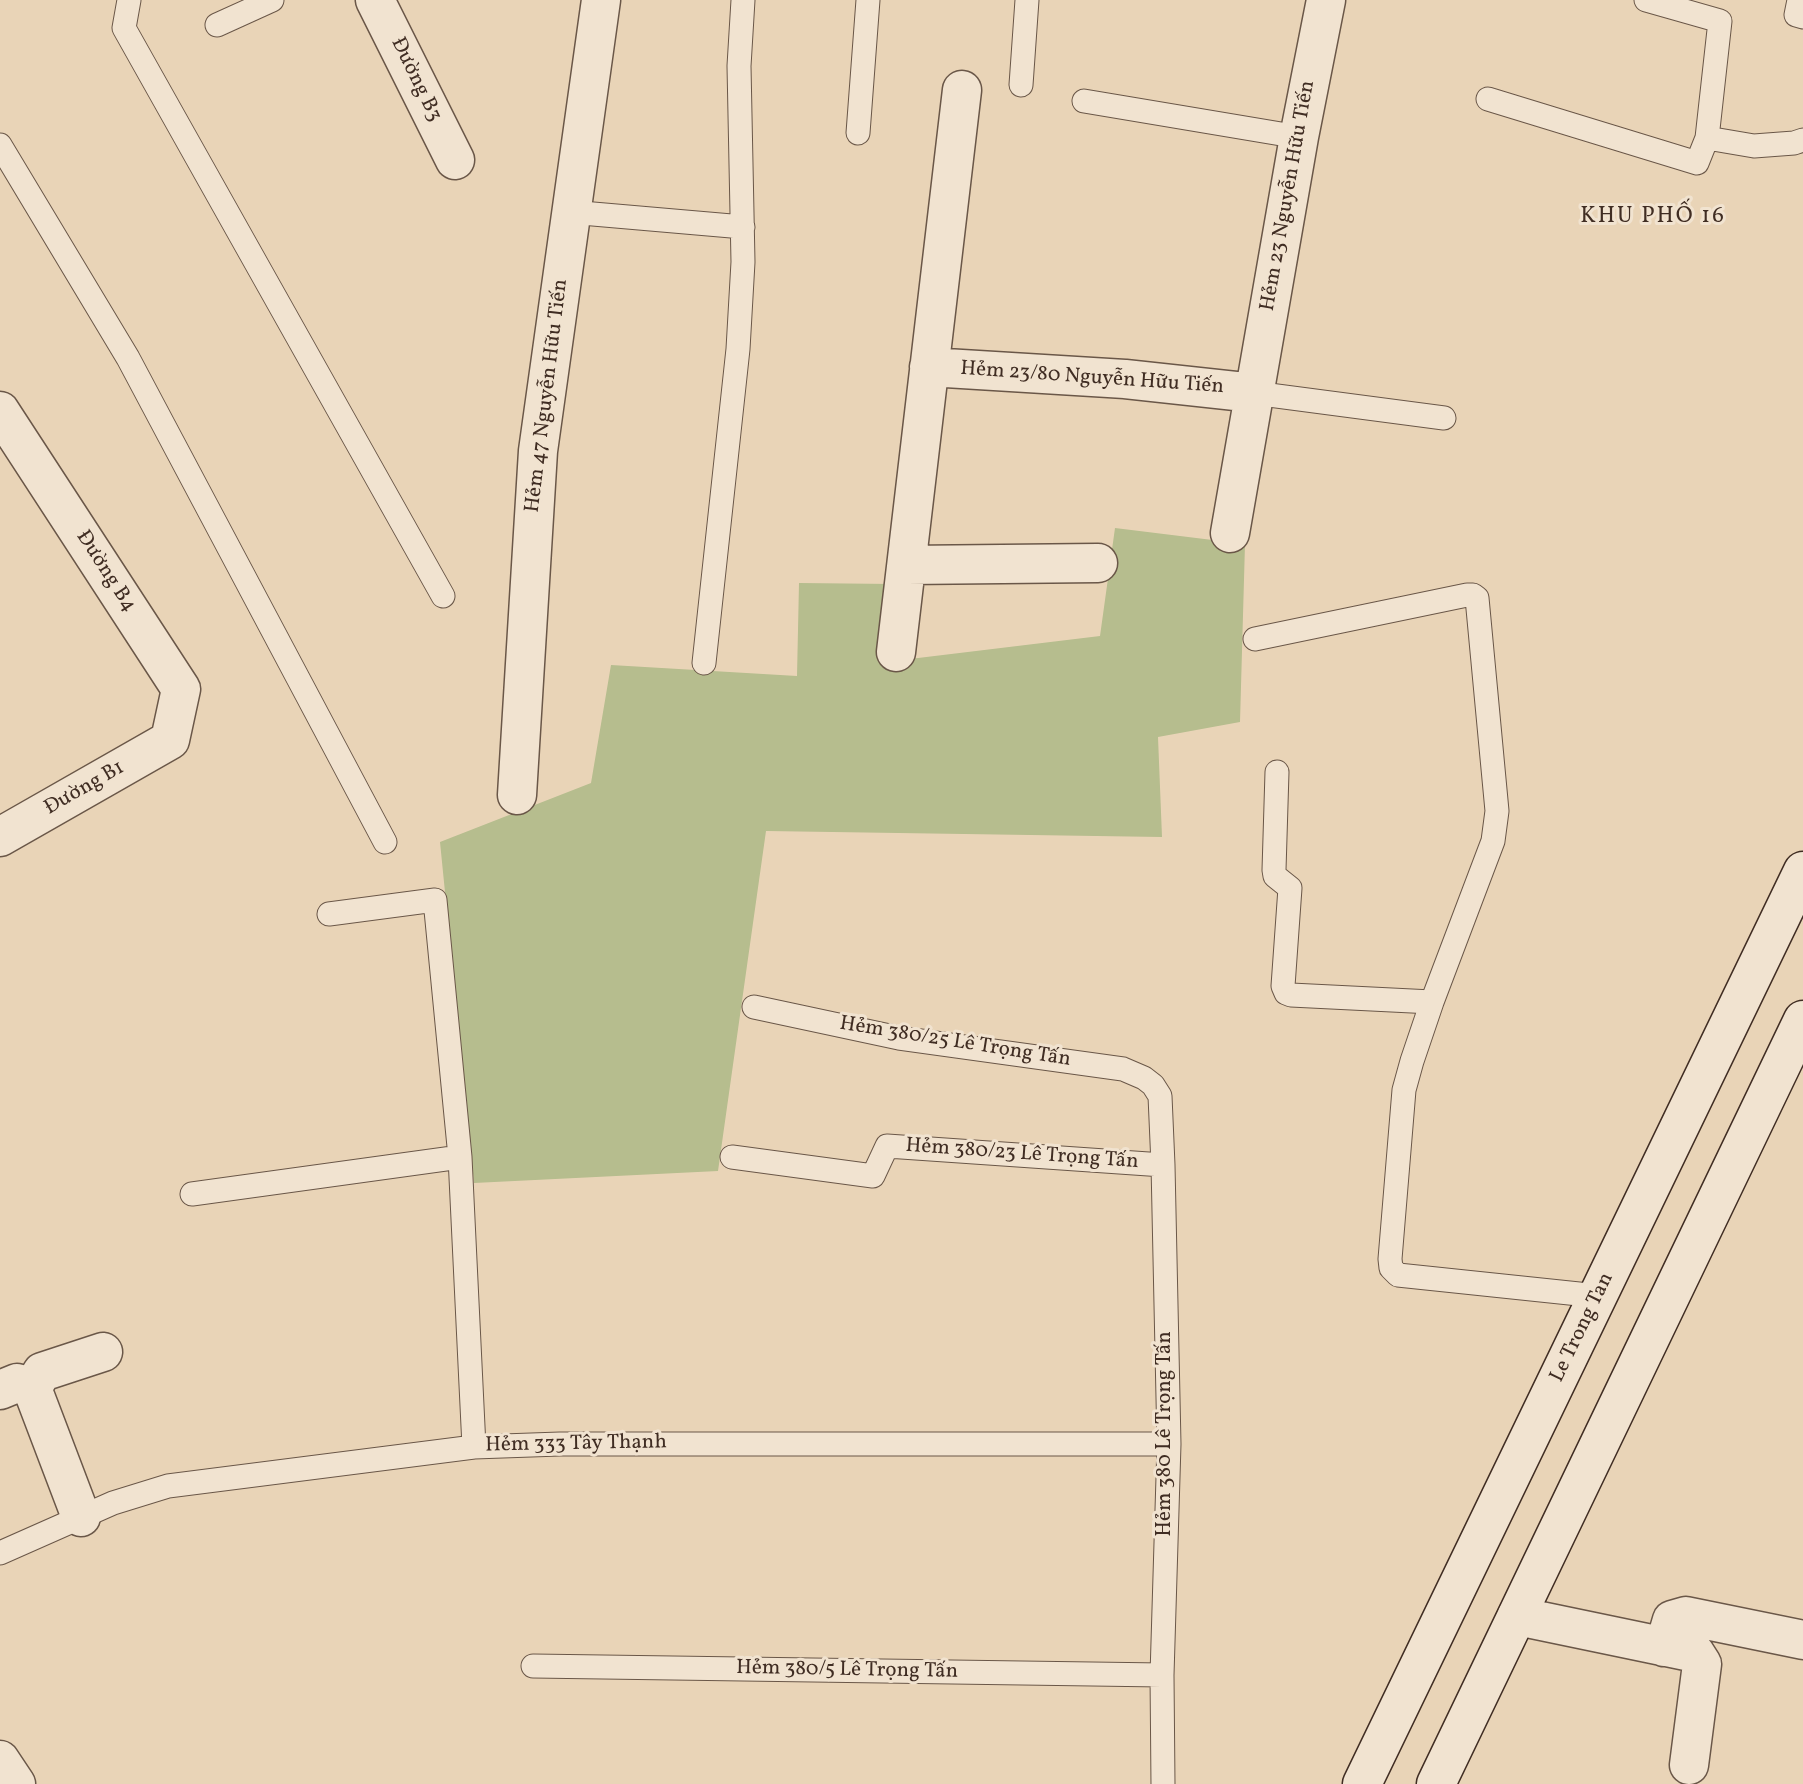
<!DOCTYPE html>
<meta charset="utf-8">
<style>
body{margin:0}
canvas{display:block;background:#e9d4b7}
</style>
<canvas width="1803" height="1784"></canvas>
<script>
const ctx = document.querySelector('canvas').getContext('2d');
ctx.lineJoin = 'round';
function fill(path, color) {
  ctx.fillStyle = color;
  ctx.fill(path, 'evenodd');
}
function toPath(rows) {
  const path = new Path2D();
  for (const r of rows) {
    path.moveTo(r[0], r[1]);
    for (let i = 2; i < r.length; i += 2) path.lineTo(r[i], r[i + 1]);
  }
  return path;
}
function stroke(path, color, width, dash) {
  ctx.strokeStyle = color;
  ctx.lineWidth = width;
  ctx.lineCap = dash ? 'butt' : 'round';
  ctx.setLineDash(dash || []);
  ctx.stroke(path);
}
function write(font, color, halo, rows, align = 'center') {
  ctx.font = font + ' Vollkorn,serif';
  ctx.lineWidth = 6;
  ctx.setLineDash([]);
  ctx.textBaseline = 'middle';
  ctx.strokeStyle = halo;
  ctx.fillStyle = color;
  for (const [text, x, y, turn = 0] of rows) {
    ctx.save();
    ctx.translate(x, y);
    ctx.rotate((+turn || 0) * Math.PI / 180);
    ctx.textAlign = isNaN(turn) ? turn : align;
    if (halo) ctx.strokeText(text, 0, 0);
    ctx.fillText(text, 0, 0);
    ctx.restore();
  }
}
fill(toPath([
 [1115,528,1245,544,1240,722,1158,737,1162,837,766,831,718,1171,474,1183,440,842,591,783,611,665,797,676,799,583,894,584,885,662,1100,636]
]), '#b6bd8e');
const service = toPath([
 [129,0,124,28,443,596],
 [1646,0,1720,21,1707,138],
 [1799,0,1796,15,1803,17],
 [217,25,272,0],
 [1021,85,1027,0],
 [1488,99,1697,163,1707,138,1754,146,1794,143,1803,140],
 [1084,101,1299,137],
 [858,133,868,0],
 [0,145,128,358,385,842],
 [570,212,743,227],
 [1254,393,1444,418],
 [1255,639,1467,595,1473,595,1477,598,1497,811,1493,841,1432,1002,1412,1061,1404,1090,1390,1259,1391,1268,1398,1275,1598,1296],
 [704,663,738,349,743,262,739,66,743,0],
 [1277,772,1274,870,1275,876,1290,888,1283,986,1286,993,1291,995,1432,1002],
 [329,914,435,900,460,1157],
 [754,1007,899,1038,1123,1069,1144,1078,1153,1085,1160,1096,1163,1165,1169,1444,1162,1675,1163,1784],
 [732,1157,873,1176,887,1146,1163,1165],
 [192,1194,460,1157,474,1447],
 [0,1553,113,1503,168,1486,474,1447,560,1444,1169,1444],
 [533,1666,1162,1675]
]);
const minor = toPath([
 [375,0,455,160],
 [929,367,1125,379,1254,393],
 [0,411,181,689,170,740,0,837],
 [1230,533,1299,137,1326,0],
 [907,565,1098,563],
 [896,652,962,90],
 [517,795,538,451,601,0],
 [32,1388,42,1372,103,1352],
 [0,1390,17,1383,32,1388,81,1517],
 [1517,1616,1695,1653,1702,1664,1689,1765],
 [1664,1647,1672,1620,1686,1616,1803,1640]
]);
const tertiary = toPath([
 [0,1760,16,1784]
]);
const secondary = toPath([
 [1362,1784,1803,871],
 [1436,1784,1803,1020]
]);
stroke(service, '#6a5748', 25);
stroke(minor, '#6a5748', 41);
stroke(tertiary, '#6a5748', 41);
stroke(secondary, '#402d23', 41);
stroke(service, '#f1e3d0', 23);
stroke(minor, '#f1e3d0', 38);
stroke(tertiary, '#f1e3d0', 38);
stroke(secondary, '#f1e3d0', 38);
write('21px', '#402d23', '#f1e3d0', [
 ["Đường B3",415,80,64],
 ["Hẻm 23 Nguyễn Hữu Tiến",1289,196,-80],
 ["Hẻm 23/80 Nguyễn Hữu Tiến",1092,379,4],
 ["Hẻm 47 Nguyễn Hữu Tiến",548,396,-83],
 ["Đường B4",105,572,57],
 ["Đường B1",85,789,-30],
 ["Hẻm 380/25 Lê Trọng Tấn",955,1043,9],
 ["Hẻm 380/23 Lê Trọng Tấn",1022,1155,4],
 ["Le Trong Tan",1583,1328,-64],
 ["Hẻm 380 Lê Trọng Tấn",1166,1434,-90],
 ["Hẻm 333 Tây Thạnh",576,1445,-1],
 ["Hẻm 380/5 Lê Trọng Tấn",847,1671,1]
]);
ctx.letterSpacing = '2px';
write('23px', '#402d23', '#f1e3d0', [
 ["KHU PHỐ 16",1653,218]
]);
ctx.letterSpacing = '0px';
</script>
